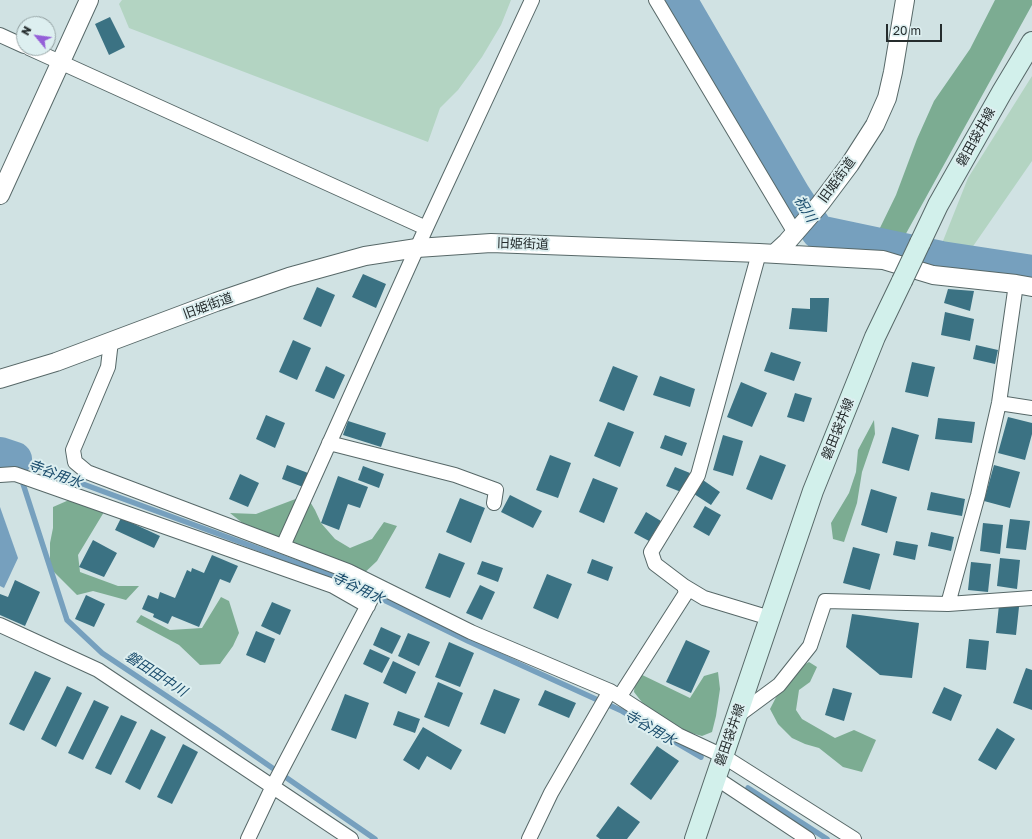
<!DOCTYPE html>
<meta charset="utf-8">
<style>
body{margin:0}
#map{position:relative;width:1032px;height:839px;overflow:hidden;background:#d0e2e3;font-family:"Golos Text",sans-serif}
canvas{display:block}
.north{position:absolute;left:16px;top:16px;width:40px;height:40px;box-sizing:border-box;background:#ddeff0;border:1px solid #93a1a2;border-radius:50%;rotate:299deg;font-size:11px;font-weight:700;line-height:16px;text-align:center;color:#252c2d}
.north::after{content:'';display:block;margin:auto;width:14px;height:18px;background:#945fd8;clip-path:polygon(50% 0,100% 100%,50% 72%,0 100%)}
.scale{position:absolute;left:886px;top:24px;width:56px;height:18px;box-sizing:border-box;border:2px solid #252c2d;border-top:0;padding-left:5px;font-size:12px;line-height:14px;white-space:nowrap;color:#252c2d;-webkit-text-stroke:3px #ddeff0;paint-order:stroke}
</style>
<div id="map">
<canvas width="1032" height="839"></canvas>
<div class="north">N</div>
<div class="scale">20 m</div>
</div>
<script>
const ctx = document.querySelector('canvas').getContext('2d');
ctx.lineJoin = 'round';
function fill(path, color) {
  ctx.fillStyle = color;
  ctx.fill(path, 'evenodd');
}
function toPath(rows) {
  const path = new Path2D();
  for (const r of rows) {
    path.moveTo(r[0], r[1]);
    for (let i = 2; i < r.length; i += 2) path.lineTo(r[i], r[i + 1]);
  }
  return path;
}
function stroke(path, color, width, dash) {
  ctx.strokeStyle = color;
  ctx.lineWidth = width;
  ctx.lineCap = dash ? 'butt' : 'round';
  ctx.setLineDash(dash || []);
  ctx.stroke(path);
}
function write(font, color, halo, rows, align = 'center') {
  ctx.font = font + ' "Golos Text","Noto Sans JP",sans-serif';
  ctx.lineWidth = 4;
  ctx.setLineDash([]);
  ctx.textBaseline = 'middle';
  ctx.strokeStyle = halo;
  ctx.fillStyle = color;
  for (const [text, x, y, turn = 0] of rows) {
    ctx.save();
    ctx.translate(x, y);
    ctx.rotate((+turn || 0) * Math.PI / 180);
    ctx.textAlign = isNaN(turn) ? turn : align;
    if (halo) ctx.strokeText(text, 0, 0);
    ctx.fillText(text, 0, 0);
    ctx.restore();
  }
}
fill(toPath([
 [122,0,511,0,501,25,482,57,458,90,440,108,428,142,129,28,119,4],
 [1032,76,1032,161,967,255,939,251,968,178]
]), '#b3d4c2');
fill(toPath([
 [995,0,1032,0,1032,5,903,239,885,246,878,232,896,195,917,139,934,101,970,49],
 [874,420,875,434,862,472,857,503,844,542,833,539,831,523,849,493,856,472,858,450],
 [306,495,315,510,321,523,335,539,350,548,372,539,384,522,397,526,377,561,360,577,245,525,230,513,256,514],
 [69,500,104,512,78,555,80,572,118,586,139,586,126,600,93,591,77,595,50,568,50,543,53,528,53,507],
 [221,597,229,601,239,633,233,646,220,664,200,665,179,645,136,622,141,615,170,630,202,628],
 [809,662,817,667,810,682,799,690,796,710,802,719,835,738,854,730,876,740,862,772,843,767,819,748,805,744,792,738,778,724,770,709,788,674],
 [636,672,690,698,704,676,718,672,720,689,716,716,712,732,702,736,680,730,655,719,634,692]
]), '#7cac92');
fill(toPath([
 [0,507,18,558,4,588,0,586]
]), '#76a0be');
stroke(toPath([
 [15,459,341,579,468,641,622,711,701,757],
 [15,459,67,620,102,653,216,729,375,839],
 [748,788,827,839]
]), '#76a0be', 5.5);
stroke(toPath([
 [680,0,793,194,818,232,941,258,1032,272],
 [0,454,15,459]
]), '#76a0be', 34);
fill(toPath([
 [110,17,125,47,109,55,95,24],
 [363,274,386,284,376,308,352,297],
 [317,287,335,295,321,327,303,319],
 [948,289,974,291,970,311,944,303],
 [810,298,829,298,827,332,789,329,792,308,810,309],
 [945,312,974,319,970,341,941,335],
 [293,340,311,348,297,380,279,372],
 [976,345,998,350,995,364,973,359],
 [771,352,801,362,794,381,764,371],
 [912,362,935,367,928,397,905,392],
 [326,366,345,375,334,399,315,391],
 [613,366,638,376,624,411,599,401],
 [660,376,695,389,690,407,653,395],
 [741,382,767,393,752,427,727,417],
 [795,393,812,398,804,422,787,417],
 [266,415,285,423,275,448,256,439],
 [1008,417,1032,423,1032,434,1025,460,998,453],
 [938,418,975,422,972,443,935,439],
 [348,421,386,433,381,447,343,435],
 [608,422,634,432,620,467,594,456],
 [892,427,919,435,909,471,882,463],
 [665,435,687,443,682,456,660,448],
 [723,435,743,441,733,476,713,470],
 [550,455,571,463,558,498,536,490],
 [760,455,786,465,772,500,746,489],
 [287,465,308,473,303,487,282,479],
 [994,465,1020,472,1010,508,984,501],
 [363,466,384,474,379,488,358,480],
 [675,467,690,473,681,492,666,486],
 [240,474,259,483,248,507,229,499],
 [338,476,368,487,360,508,348,504,339,530,321,523],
 [593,478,618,488,604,523,579,512],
 [703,480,720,492,711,505,694,494],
 [871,489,897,497,887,533,861,525],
 [931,492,965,499,962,516,927,510],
 [510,495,542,511,533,528,501,512],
 [460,498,485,508,471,543,446,532],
 [705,506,721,515,709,536,693,527],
 [646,512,661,521,649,541,634,533],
 [121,518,160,536,154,548,115,530],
 [1010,519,1030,521,1026,550,1006,548],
 [983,523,1003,525,1000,554,980,551],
 [931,532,954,537,951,551,928,546],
 [93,540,117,553,104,577,79,567],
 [896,541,918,545,915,560,893,555],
 [853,547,880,554,870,590,843,583],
 [439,553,465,563,450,598,425,588],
 [212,555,238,566,230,583,220,579,199,627,172,616,168,624,153,617,154,614,142,609,148,595,158,599,160,592,175,598,187,570,191,572,192,568,204,573],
 [1000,558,1020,560,1017,589,997,586],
 [592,559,613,567,608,581,587,573],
 [482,561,503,568,498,582,477,574],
 [971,562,991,564,988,592,968,590],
 [547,574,572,584,558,619,533,608],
 [15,580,40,592,25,626,0,615,0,594,8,597],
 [480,585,495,592,482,620,466,613],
 [86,595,105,604,94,627,75,619],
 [272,602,291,610,280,635,261,626],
 [999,605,1019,607,1016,635,996,633],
 [852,614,919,623,912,678,880,675,846,647],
 [381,627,401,636,392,654,373,645],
 [256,631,275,639,265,663,246,655],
 [408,633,430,642,419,666,398,656],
 [969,639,989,641,986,670,966,668],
 [686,640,710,651,691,693,666,682],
 [449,642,474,653,460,687,435,677],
 [370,649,390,658,382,673,363,664],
 [393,661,416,672,406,694,383,683],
 [1026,668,1032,670,1032,710,1013,703],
 [35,671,51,678,24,731,9,724],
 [438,682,463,693,449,727,424,717],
 [67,686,82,693,56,747,41,739],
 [944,687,962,695,951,721,932,713],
 [833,688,852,693,844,721,825,715],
 [494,689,520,699,505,734,480,724],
 [545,690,576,703,569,718,538,705],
 [345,694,369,703,356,739,331,730],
 [94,700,109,707,83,760,68,753],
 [398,711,420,719,415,733,393,725],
 [121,715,137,722,111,775,95,768],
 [423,727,462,750,451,770,427,756,419,770,403,760],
 [997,728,1015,739,996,770,978,760],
 [151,729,166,737,140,790,125,782],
 [183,744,198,752,172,804,157,797],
 [657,746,679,761,651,800,630,784],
 [618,806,640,822,627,839,600,839,596,836]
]), '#3b7283');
const minor = toPath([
 [656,0,795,233],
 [0,35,24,46],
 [29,48,426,228],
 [111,341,108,367,73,450,75,462,87,472,348,571,471,632,610,691,678,735,723,756,854,839],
 [999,403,1032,408],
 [329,443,455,475,496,490,494,503],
 [0,475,15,474,333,586,368,606],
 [283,546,426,228,532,0],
 [684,586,704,598,770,618],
 [948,604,978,495,999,403,1016,284],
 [0,625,98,670,351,839],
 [620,696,686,593,684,586,655,564,651,552,698,475,759,253],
 [737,716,779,685,810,646,825,601,948,604,1032,598],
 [716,778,808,839],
 [248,839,273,786,378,586],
 [529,839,551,793,610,691]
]);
const tertiary = toPath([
 [0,195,89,0],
 [774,254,787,242,820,204,850,164,875,125,887,98,893,72,905,0],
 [0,379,56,362,216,302,289,277,365,256,417,248,491,243,759,253,883,260,933,275,1016,284,1032,287]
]);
const secondary = toPath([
 [920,243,938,205,1002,92,1032,42],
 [695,839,813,491,875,337,902,281]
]);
stroke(minor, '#576868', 16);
stroke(tertiary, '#576868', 20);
stroke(secondary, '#576868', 22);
stroke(minor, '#fff', 14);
stroke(tertiary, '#fff', 18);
stroke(secondary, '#d2f0eb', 20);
const secondaryBridge = toPath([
 [902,281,920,243]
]);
stroke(secondaryBridge, '#576868', 22, []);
stroke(secondaryBridge, '#d2f0eb', 20);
write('13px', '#252c2d', '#ddeff0', [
 ["磐田袋井線",976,137,-61],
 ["旧姫街道",837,180,-54],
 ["旧姫街道",523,244,2],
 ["旧姫街道",208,306,-20],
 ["磐田袋井線",838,429,-68],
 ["磐田袋井線",730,735,-71]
]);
write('italic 14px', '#194b6b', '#ddeff0', [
 ["祝川",805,209,59],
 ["寺谷用水",55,474,20],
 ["寺谷用水",358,588,25],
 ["磐田田中川",156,674,33],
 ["寺谷用水",650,728,30]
]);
</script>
